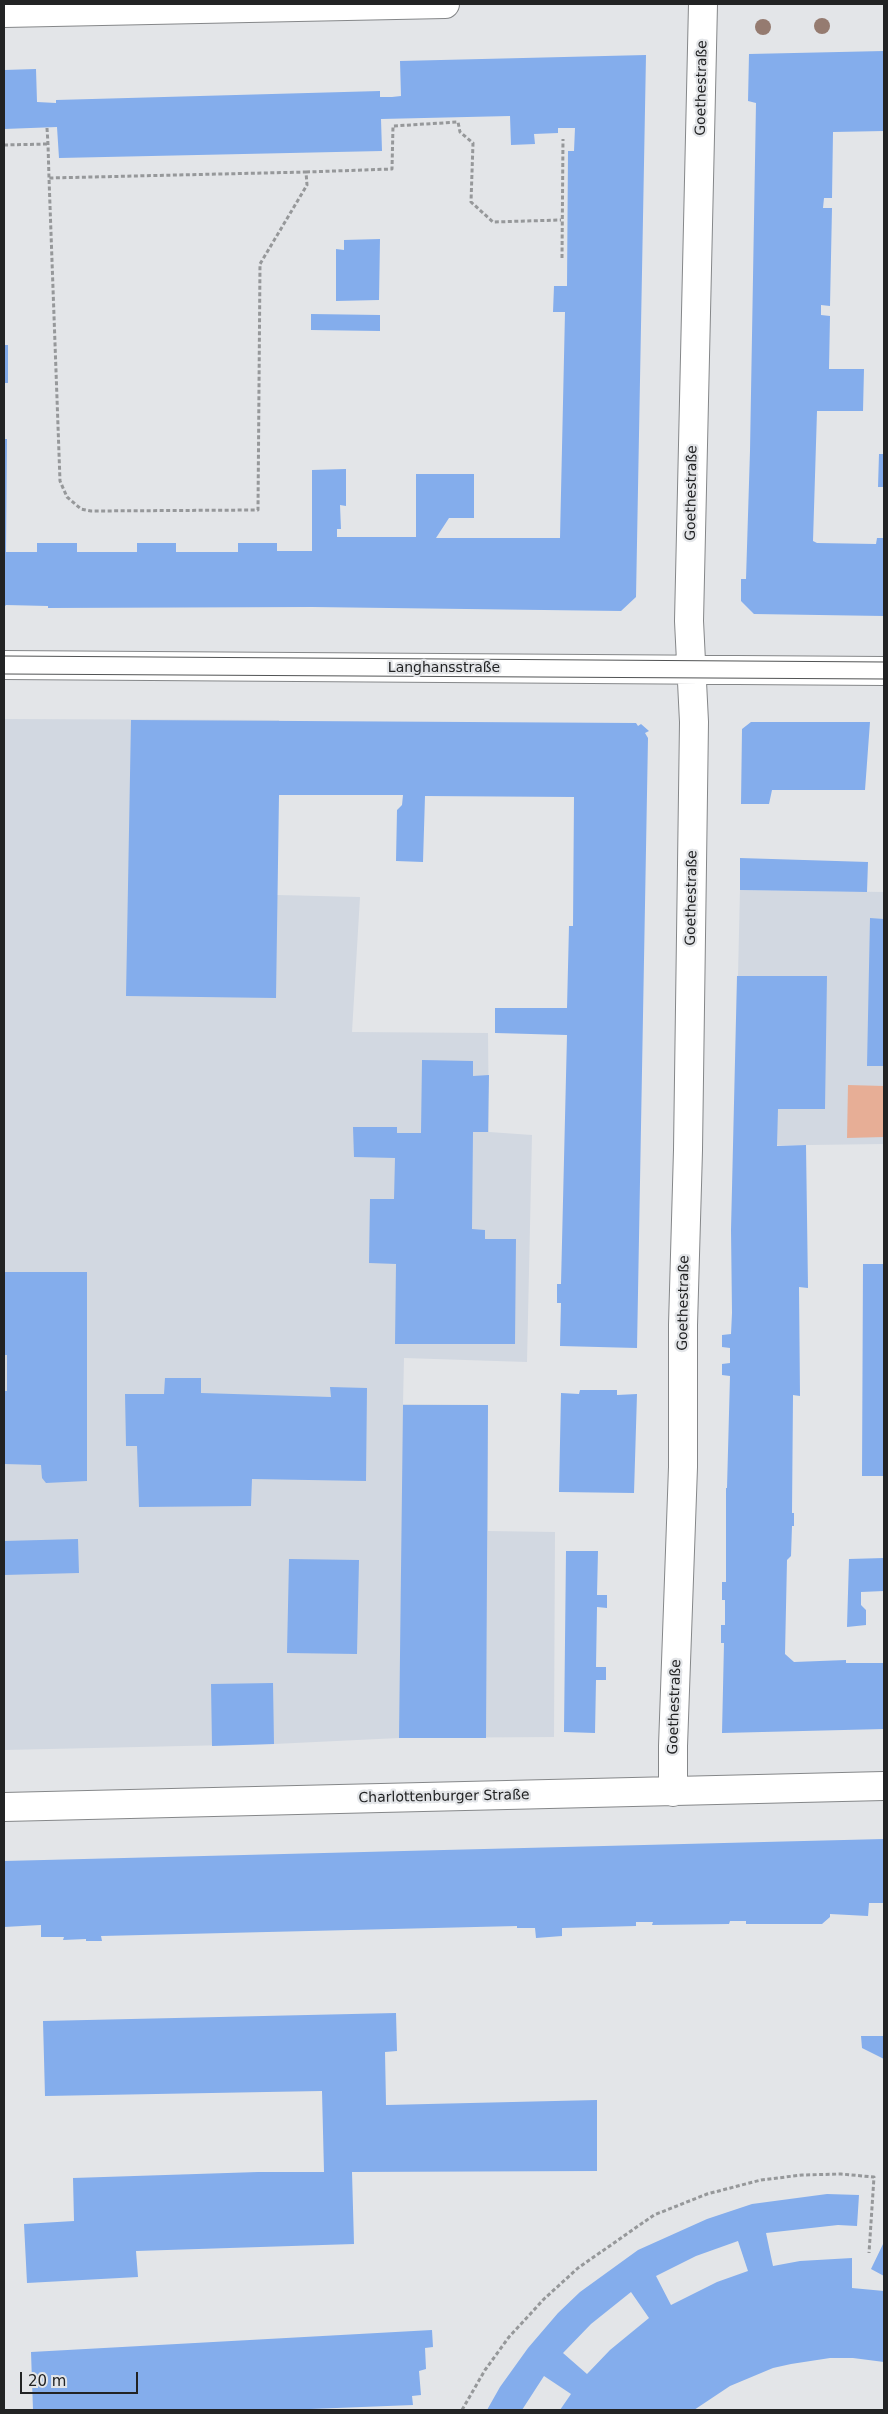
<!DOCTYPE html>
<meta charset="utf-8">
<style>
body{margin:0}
#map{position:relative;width:888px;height:2414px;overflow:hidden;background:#e3e5e8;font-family:"DejaVu Sans",sans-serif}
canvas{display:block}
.frame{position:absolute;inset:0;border:5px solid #222324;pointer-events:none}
.scale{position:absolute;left:20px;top:2372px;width:118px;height:22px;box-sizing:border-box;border:2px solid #222324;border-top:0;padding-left:6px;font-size:15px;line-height:18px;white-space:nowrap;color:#222324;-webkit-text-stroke:4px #e3e5e8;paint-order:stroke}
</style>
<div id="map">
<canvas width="888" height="2414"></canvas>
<div class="frame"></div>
<div class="scale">20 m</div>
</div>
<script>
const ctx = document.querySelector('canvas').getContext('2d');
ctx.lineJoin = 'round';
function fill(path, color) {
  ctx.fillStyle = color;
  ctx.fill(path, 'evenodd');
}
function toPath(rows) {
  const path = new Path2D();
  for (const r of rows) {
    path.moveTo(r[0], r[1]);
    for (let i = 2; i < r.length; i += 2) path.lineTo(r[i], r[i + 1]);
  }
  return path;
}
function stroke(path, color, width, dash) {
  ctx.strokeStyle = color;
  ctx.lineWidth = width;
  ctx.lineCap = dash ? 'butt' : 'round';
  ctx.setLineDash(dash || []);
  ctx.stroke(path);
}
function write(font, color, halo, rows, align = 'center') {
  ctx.font = font + ' "DejaVu Sans",sans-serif';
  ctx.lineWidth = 4.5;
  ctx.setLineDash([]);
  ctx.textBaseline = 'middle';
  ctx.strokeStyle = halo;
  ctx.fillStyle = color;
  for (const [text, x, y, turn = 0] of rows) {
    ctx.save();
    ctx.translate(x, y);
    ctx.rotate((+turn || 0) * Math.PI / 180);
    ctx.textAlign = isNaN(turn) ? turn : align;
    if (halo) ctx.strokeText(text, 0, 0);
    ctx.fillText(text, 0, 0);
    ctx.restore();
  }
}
fill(toPath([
 [4,719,279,720,277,895,360,897,352,1032,488,1033,489,1132,532,1135,527,1362,404,1358,403,1404,488,1405,488,1531,555,1532,554,1737,399,1738,274,1744,4,1750],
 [740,890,884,892,884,1144,734,1146]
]), '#d2d8e1');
fill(toPath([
 [848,1085,884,1086,884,1137,847,1138]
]), '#e7ae96');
fill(toPath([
 [884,51,884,131,833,132,832,198,824,198,823,208,832,208,830,306,821,305,821,315,830,316,829,369,864,369,863,411,817,411,813,541,817,543,876,544,877,538,884,538,884,616,754,614,741,601,741,579,746,579,750,451,756,103,748,101,749,54],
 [646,55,636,597,621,611,312,607,48,608,48,606,6,605,4,607,4,439,7,439,6,552,37,552,37,543,77,543,77,552,137,552,137,543,176,543,176,552,238,552,238,543,277,543,277,551,312,551,312,470,346,469,346,506,340,505,341,529,337,529,337,537,416,537,416,474,474,474,474,518,449,518,436,538,560,538,565,312,553,312,554,286,567,286,568,151,574,151,575,128,558,128,558,133,534,134,535,144,511,145,510,116,381,119,382,151,59,158,57,127,4,129,4,70,36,69,37,102,56,103,56,100,380,91,380,97,392,97,401,96,400,61],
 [380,239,379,300,336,301,336,249,344,250,344,240],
 [311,314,380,315,380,331,311,330],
 [4,345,8,345,8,383,4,383],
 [879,454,884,454,884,487,878,487],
 [131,720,636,723,638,726,641,724,649,731,645,733,648,738,637,1348,560,1346,561,1303,557,1303,557,1284,561,1284,567,1035,495,1033,495,1008,567,1008,569,926,573,926,574,797,425,796,423,862,396,861,397,810,402,805,403,795,279,795,276,998,126,996],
 [751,722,870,722,865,790,772,790,769,804,741,804,742,729],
 [740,858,868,862,867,892,740,890],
 [870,918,884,919,884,1066,867,1066],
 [737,976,827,976,825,1109,778,1109,777,1146,806,1145,808,1288,799,1287,800,1396,793,1395,792,1513,794,1513,794,1526,792,1526,791,1556,787,1560,785,1654,794,1662,846,1660,846,1663,884,1663,884,1729,722,1733,724,1643,721,1643,721,1625,725,1625,725,1600,722,1600,722,1582,726,1582,726,1488,727,1488,730,1376,722,1375,722,1364,730,1363,730,1348,722,1347,722,1335,731,1334,732,1313,731,1230],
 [422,1060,473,1061,473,1076,489,1075,488,1132,473,1132,472,1229,485,1230,485,1239,516,1239,515,1344,395,1344,396,1264,369,1263,370,1199,394,1199,395,1158,354,1157,353,1127,397,1127,397,1133,421,1133],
 [863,1264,884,1264,884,1476,862,1476],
 [4,1272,87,1272,87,1481,46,1483,42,1478,41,1465,4,1464,4,1391,7,1391,7,1355,4,1355],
 [165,1378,201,1378,201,1393,331,1397,330,1387,367,1388,366,1481,252,1479,251,1506,139,1507,137,1446,126,1446,125,1394,164,1394],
 [580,1390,617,1390,617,1395,637,1394,634,1493,559,1492,561,1393,579,1394],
 [403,1405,488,1405,486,1738,399,1738],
 [78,1539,79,1573,4,1575,4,1541],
 [566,1551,598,1551,597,1595,607,1595,607,1608,597,1607,596,1667,606,1667,606,1680,596,1680,595,1733,564,1732],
 [884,1558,884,1591,861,1592,861,1605,866,1610,866,1625,847,1627,849,1559],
 [289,1559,359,1560,357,1654,287,1653],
 [273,1683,274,1744,212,1746,211,1684],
 [884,1839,884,1903,869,1903,868,1916,830,1914,830,1917,822,1924,746,1924,746,1921,730,1921,729,1924,652,1925,653,1922,636,1922,636,1926,562,1928,562,1936,536,1938,535,1928,517,1928,517,1926,101,1936,102,1941,86,1941,86,1939,63,1940,64,1937,41,1937,41,1925,4,1927,4,1861],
 [396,2013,397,2051,385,2052,386,2105,597,2100,597,2171,352,2172,354,2244,136,2251,138,2277,27,2283,24,2224,74,2221,73,2178,258,2172,324,2172,322,2091,45,2096,43,2021],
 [861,2036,884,2036,884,2059,862,2048],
 [827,2194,859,2195,857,2226,838,2225,766,2233,773,2266,800,2261,852,2258,852,2288,884,2291,884,2362,853,2358,830,2358,791,2364,773,2368,730,2386,694,2410,560,2410,571,2394,544,2376,522,2410,487,2410,500,2387,528,2348,558,2313,580,2292,638,2250,707,2219,752,2204],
 [738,2241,748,2271,717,2282,671,2305,656,2276,696,2256],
 [631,2292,649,2318,610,2350,587,2374,563,2353,591,2324],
 [884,2242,884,2276,871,2269],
 [432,2330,433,2347,425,2348,426,2369,419,2371,421,2395,412,2396,413,2405,285,2410,33,2410,31,2352]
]), '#84adec');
const minor = toPath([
 [4,13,445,4],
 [4,665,884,671],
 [673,1792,673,1746,683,1467,683,1325,688,1150,694,722,689,621,703,4],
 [4,1807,884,1786]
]);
stroke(minor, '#858789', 30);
stroke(toPath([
 [47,128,48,144,49,178,60,481,67,497,81,509,91,511,258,510,260,264,307,185,306,172,49,178],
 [4,145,48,144],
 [306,172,392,169,393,126,458,122,460,132,473,143,471,202,493,222,561,220],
 [562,258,563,139],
 [462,2410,485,2370,509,2337,544,2299,578,2268,654,2215,707,2194,761,2180,802,2175,841,2174,874,2177,869,2253]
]), '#96989a', 3, [4, 2.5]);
stroke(minor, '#fff', 28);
stroke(toPath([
 [4,656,884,662],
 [4,674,884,679]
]), '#515354', 1);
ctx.fillStyle = '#957b70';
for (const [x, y] of [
 [822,26],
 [763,27]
]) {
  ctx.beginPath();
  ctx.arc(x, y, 8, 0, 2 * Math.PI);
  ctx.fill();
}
write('14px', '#222324', '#e3e5e8', [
 ["Goethestraße",702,88,-89],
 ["Goethestraße",692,493,-89],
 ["Langhansstraße",444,668],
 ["Goethestraße",692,898,-89],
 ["Goethestraße",684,1303,-89],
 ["Goethestraße",675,1707,-88],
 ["Charlottenburger Straße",444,1797,-1]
]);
</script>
